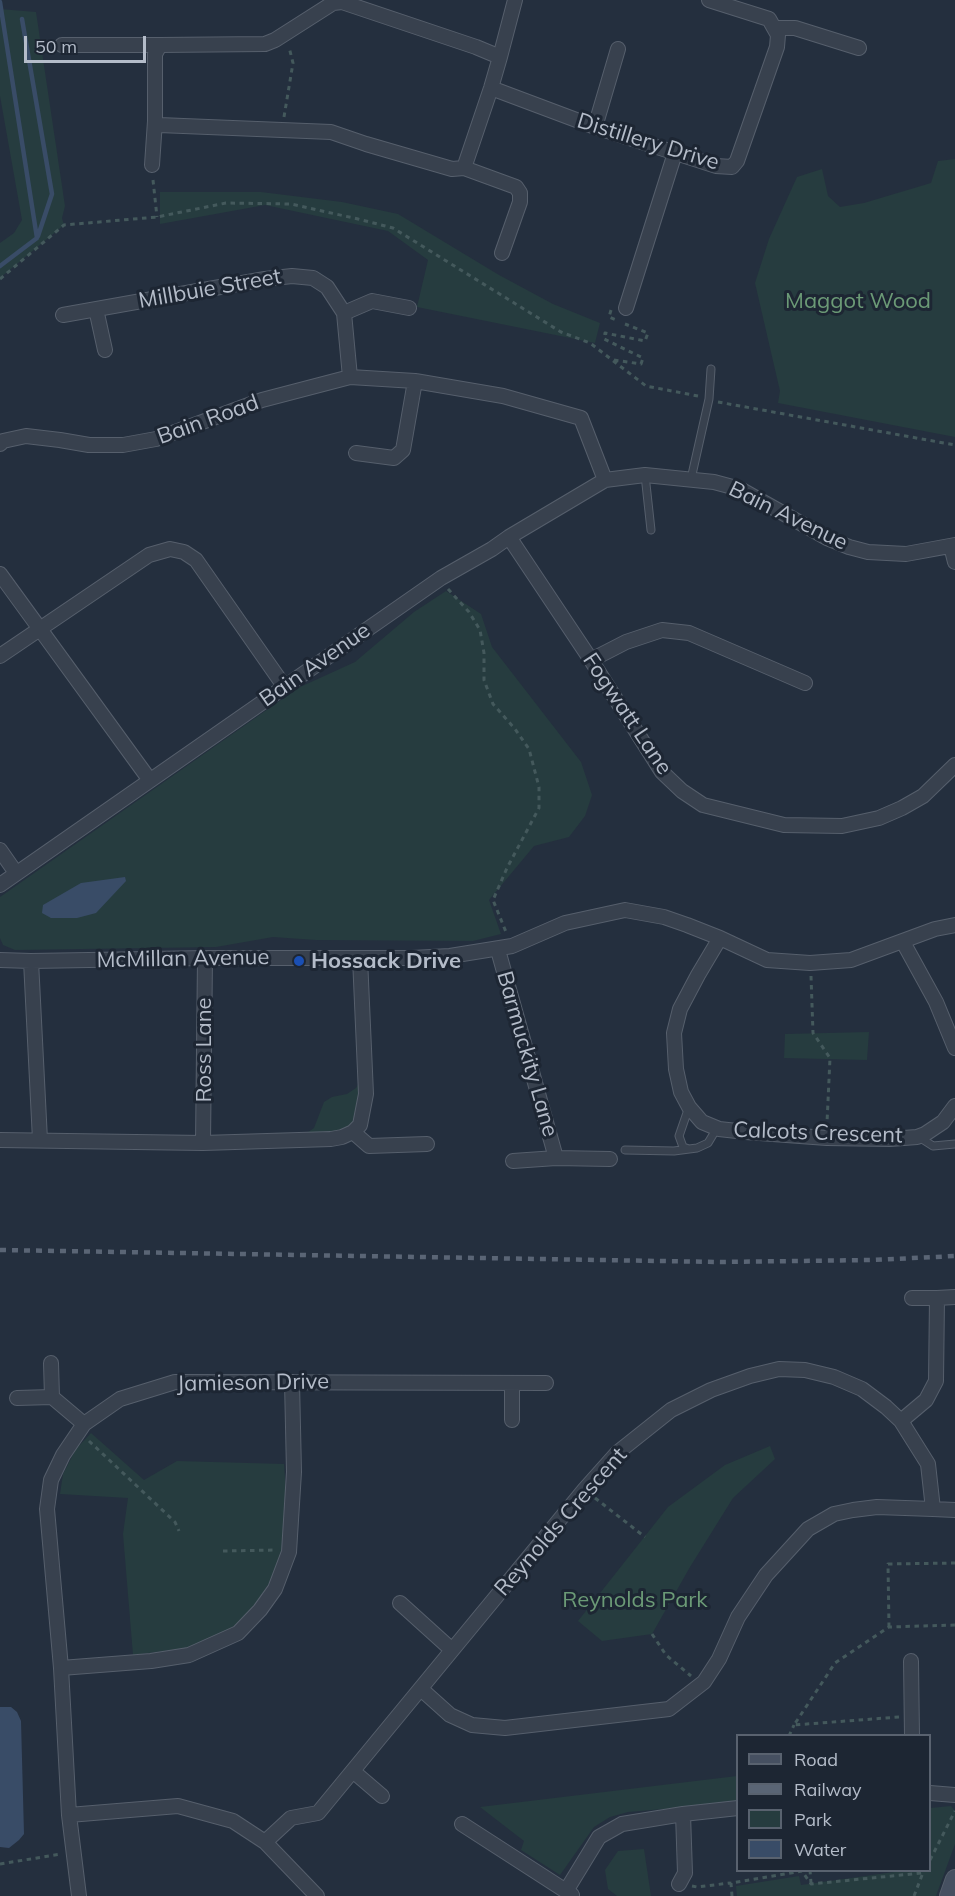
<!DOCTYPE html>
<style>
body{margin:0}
#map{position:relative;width:955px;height:1896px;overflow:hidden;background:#242f3e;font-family:Mulish,sans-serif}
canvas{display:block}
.legend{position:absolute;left:736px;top:1734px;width:195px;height:138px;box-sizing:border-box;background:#1d2633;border:2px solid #59626f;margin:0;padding:8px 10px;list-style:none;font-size:18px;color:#b4bcc9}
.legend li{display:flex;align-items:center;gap:12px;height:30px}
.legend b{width:30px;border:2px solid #59626f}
.scale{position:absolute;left:24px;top:36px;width:122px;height:27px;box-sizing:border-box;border:3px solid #b4bcc9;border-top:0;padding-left:8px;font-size:18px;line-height:21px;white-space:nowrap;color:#b4bcc9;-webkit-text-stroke:4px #1d2633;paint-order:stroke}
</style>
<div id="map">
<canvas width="955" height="1896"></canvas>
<ul class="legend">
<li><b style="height:8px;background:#465061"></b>Road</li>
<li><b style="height:8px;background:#5a6575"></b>Railway</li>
<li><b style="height:16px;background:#263c3f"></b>Park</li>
<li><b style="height:16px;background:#394c67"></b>Water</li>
</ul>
<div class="scale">50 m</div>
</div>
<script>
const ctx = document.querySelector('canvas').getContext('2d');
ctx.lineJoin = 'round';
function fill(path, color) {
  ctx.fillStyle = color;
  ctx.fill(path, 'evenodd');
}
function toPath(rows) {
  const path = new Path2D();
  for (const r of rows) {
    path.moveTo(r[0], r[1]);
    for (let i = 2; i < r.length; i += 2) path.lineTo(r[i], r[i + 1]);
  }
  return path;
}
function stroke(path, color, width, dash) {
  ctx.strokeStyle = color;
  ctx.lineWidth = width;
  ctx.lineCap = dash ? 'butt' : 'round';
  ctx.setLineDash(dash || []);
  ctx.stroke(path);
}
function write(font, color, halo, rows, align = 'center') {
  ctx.font = font + ' Mulish,sans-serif';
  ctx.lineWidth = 6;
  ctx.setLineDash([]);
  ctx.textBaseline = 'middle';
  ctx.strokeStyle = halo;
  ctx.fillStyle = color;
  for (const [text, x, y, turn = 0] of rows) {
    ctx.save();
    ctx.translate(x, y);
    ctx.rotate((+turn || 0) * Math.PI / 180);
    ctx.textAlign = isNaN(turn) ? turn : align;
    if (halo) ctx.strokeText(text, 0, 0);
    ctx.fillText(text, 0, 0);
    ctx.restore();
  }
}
fill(toPath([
 [0,9,36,12,65,206,62,218,64,225,0,278,0,243,14,233,22,220,0,96],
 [955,159,955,437,778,403,780,391,755,283,769,239,797,177,822,169,828,196,840,207,864,203,931,183,938,161],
 [160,192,261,192,342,202,398,214,499,275,553,304,600,323,595,343,417,307,428,260,388,231,265,205,160,224],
 [446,591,481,614,492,647,581,762,592,795,585,816,569,837,534,846,489,900,501,934,473,941,316,940,273,937,216,947,150,948,15,950,3,945,0,938,0,897,298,688,355,662,414,612],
 [869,1032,867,1060,784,1058,785,1034],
 [366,1071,353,1132,295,1141,314,1128,324,1102,332,1097,347,1094,356,1088],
 [91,1433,144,1480,177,1461,284,1464,286,1494,284,1535,281,1558,269,1583,256,1605,233,1627,212,1639,187,1648,133,1655,123,1534,128,1498,60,1494,63,1474,76,1449],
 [770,1446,775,1459,733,1498,690,1567,652,1634,602,1641,578,1621,668,1507,725,1465],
 [737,1776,737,1803,628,1812,610,1817,594,1827,560,1875,521,1850,524,1841,480,1807],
 [951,1806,955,1811,955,1844,936,1896,737,1896,736,1886,799,1876,801,1885,901,1871,930,1870,930,1808],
 [644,1849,651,1896,617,1896,608,1889,605,1870,618,1851]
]), '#263c3f');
fill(toPath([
 [125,877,126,881,96,913,77,918,51,918,42,913,43,905,81,883],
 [0,1707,11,1707,17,1712,21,1721,24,1834,19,1840,9,1848,0,1847]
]), '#394c67');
stroke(toPath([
 [0,2,37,238,0,266],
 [22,19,52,194,38,236]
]), '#394c67', 4.5);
const lane = toPath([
 [645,475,651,530],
 [691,479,709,399,711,369],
 [689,1107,679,1136,683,1147,689,1149],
 [919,1137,933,1146,955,1144],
 [625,1150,674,1151,697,1148,708,1143,717,1128]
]);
const street = toPath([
 [774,28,795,28,859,48],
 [62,45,160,45],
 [500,57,476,47,342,2,333,3,275,40,265,44,160,45,155,54,155,121,159,125,331,132,366,144,452,169,464,168,491,88,500,57,515,0],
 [491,88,595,127,716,166,732,167,737,161,777,47,778,35,769,19,709,0],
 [595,127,618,49],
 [152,165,155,121],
 [464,168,516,187,520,193,520,202,502,253],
 [626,308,675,153],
 [96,309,105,350],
 [344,313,372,301,409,308],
 [63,315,265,279,292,276,313,278,327,287,344,313,350,377],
 [0,444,3,441,26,436,60,440,89,445,123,445,156,439,262,400,350,377,415,381,503,396,581,418,605,480],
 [356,453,394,458,403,450,415,381],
 [509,537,591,660,662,772,682,791,703,805,784,825,842,826,879,818,902,808,923,796,955,765],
 [951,546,955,562],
 [0,574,149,779],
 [0,656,149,555,170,549,184,552,196,560,284,686],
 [591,660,626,642,662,630,689,633,805,683],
 [0,850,16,873],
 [0,885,441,578,492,549,509,537,605,480,645,475,714,482,740,489,827,538,849,547,868,552,906,554,955,545],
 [720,938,698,975,680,1009,674,1033,676,1069,681,1092,689,1107,702,1122,719,1129,746,1132,827,1138,890,1139,917,1137,925,1134,943,1122,955,1106],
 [903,942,936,1002,955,1048],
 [498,950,556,1158],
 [0,960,31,961,205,958,412,958,450,956,512,946,565,923,625,910,664,917,687,925,720,938,767,960,810,963,851,960,935,929,955,925],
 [31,961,40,1140],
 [353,1132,369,1146,427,1144],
 [0,1140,203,1143,331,1139,342,1137,353,1132,360,1125,366,1094,360,958],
 [203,1143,205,958],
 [513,1161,556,1158,610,1159],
 [912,1298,937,1298],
 [51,1363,52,1397,84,1424],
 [17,1398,52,1397],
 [512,1420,512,1384],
 [901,1421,926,1400,936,1381,937,1298,955,1297],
 [400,1603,452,1650],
 [911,1661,912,1736],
 [61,1668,151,1661,189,1655,238,1633,260,1610,275,1589,289,1552,294,1472,292,1382],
 [421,1689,450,1715,472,1725,505,1728,669,1709,704,1682,719,1659,738,1617,766,1575,808,1529,834,1514,853,1510,877,1507,933,1509],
 [354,1772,382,1796],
 [930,1793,955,1795],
 [69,1815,178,1806,233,1821,265,1842,317,1896],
 [462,1824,572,1895],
 [265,1842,291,1818,318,1813,584,1490,617,1453,671,1410,711,1390,750,1376,779,1369,805,1370,834,1377,862,1389,886,1407,901,1421,928,1464,933,1509,955,1510],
 [679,1884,685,1873,683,1814,738,1808],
 [566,1891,599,1837,622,1824,683,1814],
 [79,1896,69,1815,61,1668,47,1509,51,1480,63,1455,84,1424,120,1399,175,1382,546,1383]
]);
const secondary = toPath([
 [949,1896,955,1879]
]);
stroke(lane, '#565f6c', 9);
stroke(street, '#565f6c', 16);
stroke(secondary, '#565f6c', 20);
stroke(toPath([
 [284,117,293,63,289,47],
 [153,180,157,217],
 [0,279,64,225,157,217,226,203,291,204,358,219,393,228,561,332,590,343,646,386,698,396],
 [611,310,609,317,616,320],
 [614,360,641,364,643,358,604,339,605,333,645,341,648,333,625,324],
 [718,402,955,445],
 [448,589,469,612,480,630,484,653,484,680,493,704,515,729,529,749,539,787,539,808,507,868,493,900,506,932],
 [811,976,813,1033,830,1058,827,1123],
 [89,1441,175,1522,179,1531],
 [595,1498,645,1537],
 [223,1551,276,1550],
 [889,1627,888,1564,955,1563],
 [652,1634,666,1655,691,1676],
 [899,1717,794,1725,835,1663,889,1627,955,1625],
 [789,1736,794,1725],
 [930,1860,955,1811],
 [0,1864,61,1854],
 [810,1870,811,1883],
 [692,1886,697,1887,730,1883],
 [732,1896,731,1883,802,1871,811,1884,922,1873],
 [914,1896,924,1870]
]), '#44595c', 3, [4.5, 4.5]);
stroke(lane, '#38414e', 7);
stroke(street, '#38414e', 14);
stroke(secondary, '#465061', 18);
stroke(toPath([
 [0,1250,720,1262,873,1260,955,1256]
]), '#5a6575', 4.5, [6, 6]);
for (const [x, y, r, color] of [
 [299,961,6,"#1a4fb4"]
]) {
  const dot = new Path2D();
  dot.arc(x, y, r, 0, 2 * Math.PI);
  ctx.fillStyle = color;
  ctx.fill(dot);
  stroke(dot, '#1d2633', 2);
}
write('22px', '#b4bcc9', '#1d2633', [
 ["Distillery Drive",648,142,17],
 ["Millbuie Street",210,289,-10],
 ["Bain Road",208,420,-20],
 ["Bain Avenue",788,516,26],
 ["Bain Avenue",315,665,-35],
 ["Fogwatt Lane",627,714,56],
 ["McMillan Avenue",183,959,-1],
 ["Ross Lane",204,1050,-90],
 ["Barmuckity Lane",527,1054,74],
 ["Calcots Crescent",818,1133,2],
 ["Jamieson Drive",253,1383,-1],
 ["Reynolds Crescent",561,1522,-49]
]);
write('22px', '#6b9a76', '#1d2633', [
 ["Maggot Wood",858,301],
 ["Reynolds Park",635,1600]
]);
write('bold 22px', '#b4bcc9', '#1d2633', [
 ["Hossack Drive",311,961]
], 'left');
</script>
